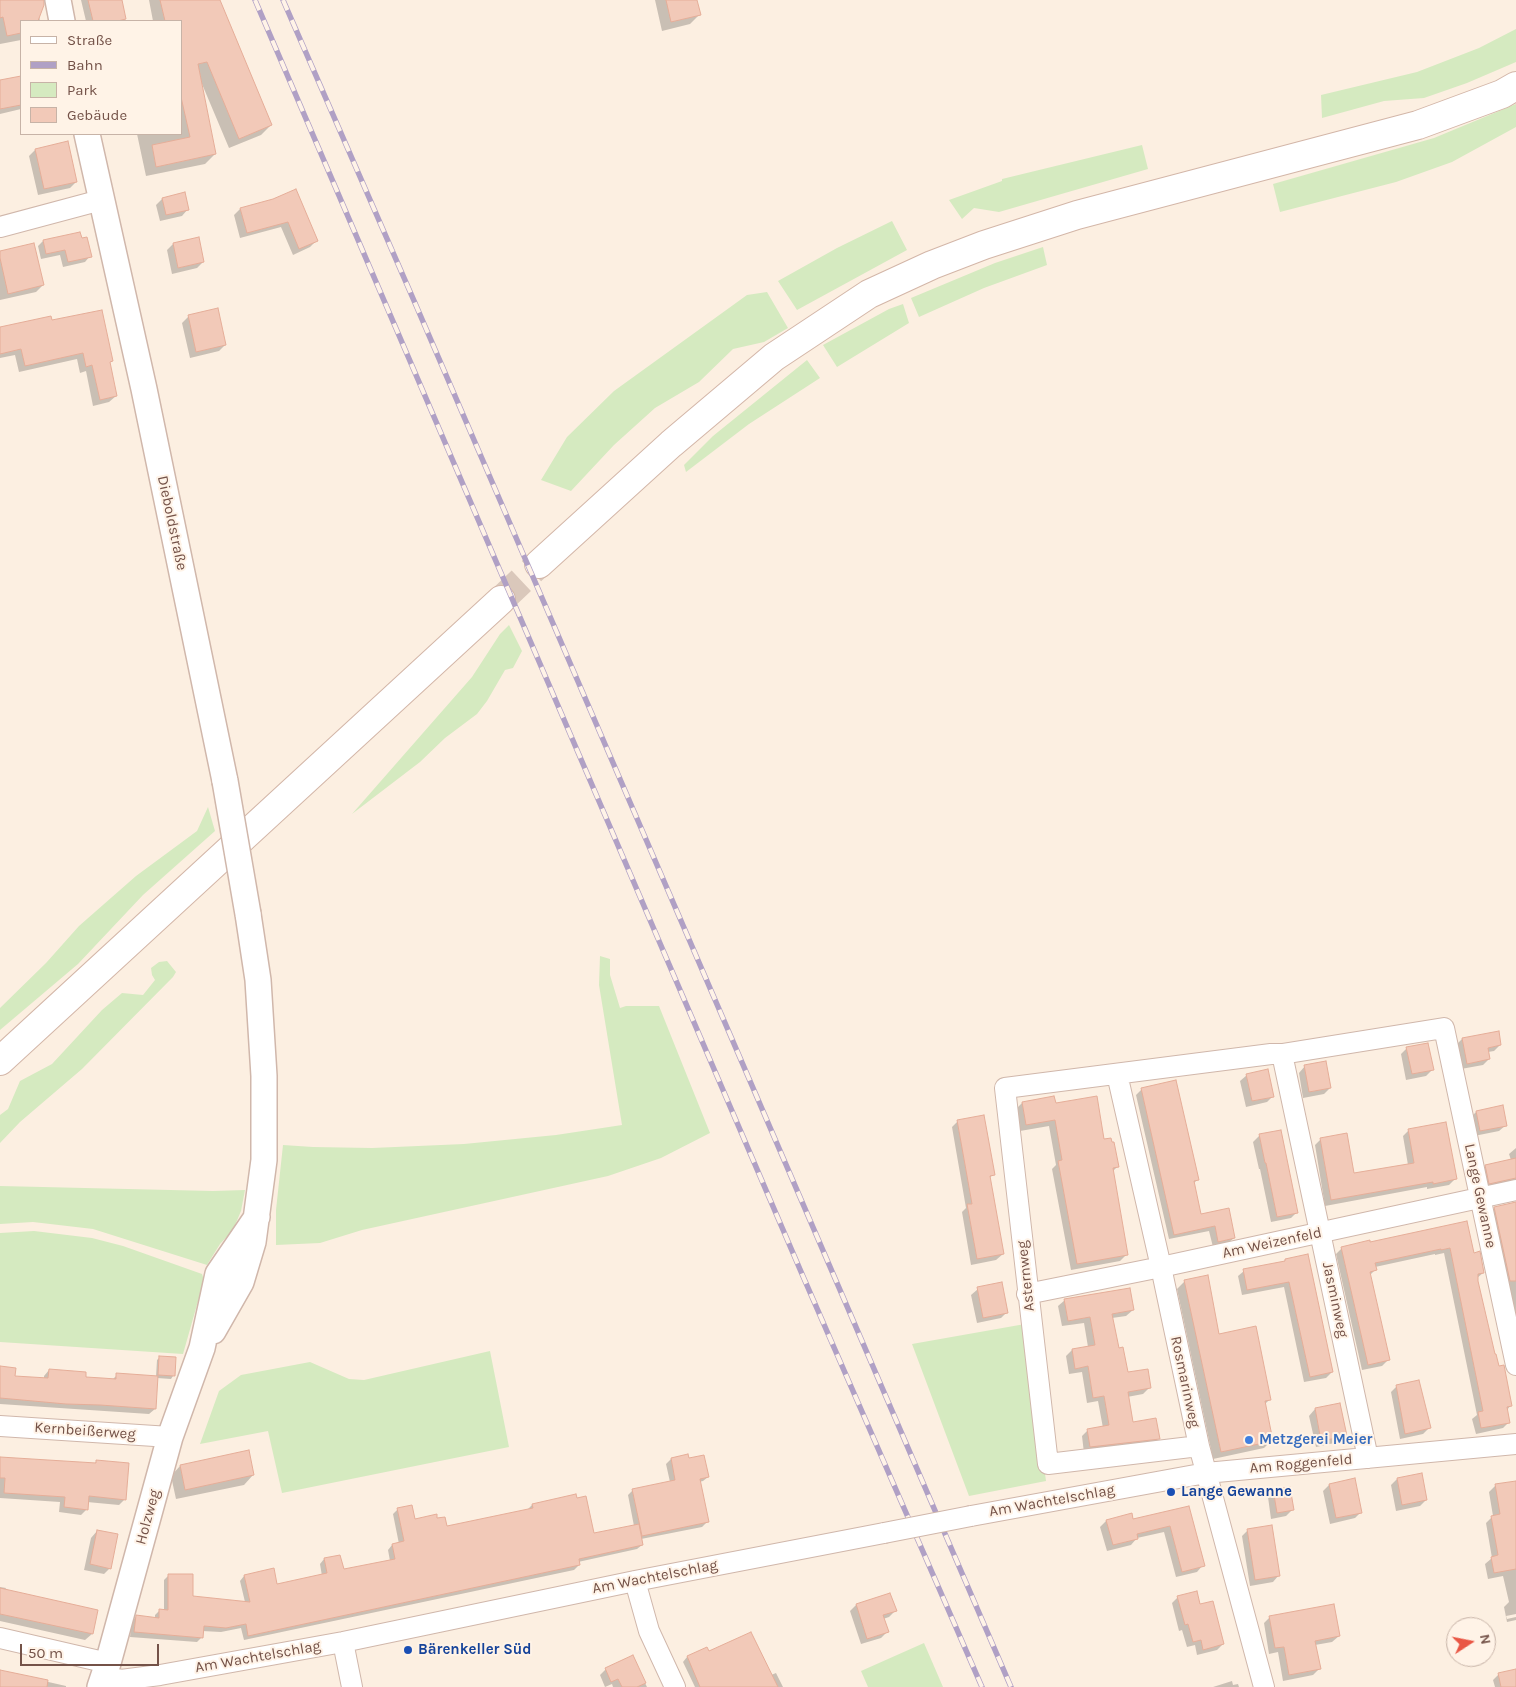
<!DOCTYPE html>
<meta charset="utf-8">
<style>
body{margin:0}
#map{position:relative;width:1516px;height:1687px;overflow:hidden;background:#fcefe1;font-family:Karla,sans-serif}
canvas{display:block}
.legend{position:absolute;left:20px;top:20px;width:162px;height:115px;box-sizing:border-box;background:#fff3e7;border:1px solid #c7b3a7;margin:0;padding:6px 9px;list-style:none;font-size:15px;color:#745248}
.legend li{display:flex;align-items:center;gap:10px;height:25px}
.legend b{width:25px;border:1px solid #c7b3a7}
.north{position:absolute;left:1446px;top:1617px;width:50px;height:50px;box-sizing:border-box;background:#fff3e7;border:1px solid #c7b3a7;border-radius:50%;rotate:79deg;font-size:14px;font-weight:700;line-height:20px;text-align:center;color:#745248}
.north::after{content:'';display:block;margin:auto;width:18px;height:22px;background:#e95644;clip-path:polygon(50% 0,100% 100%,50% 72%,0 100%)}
.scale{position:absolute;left:20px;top:1644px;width:139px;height:22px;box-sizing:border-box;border:2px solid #745248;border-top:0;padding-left:6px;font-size:15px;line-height:18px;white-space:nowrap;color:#745248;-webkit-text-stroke:4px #fff3e7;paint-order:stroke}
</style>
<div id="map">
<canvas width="1516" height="1687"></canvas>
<ul class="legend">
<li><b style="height:6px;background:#fff"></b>Straße</li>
<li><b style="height:6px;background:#b0a0c5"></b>Bahn</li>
<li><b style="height:14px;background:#d5eac0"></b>Park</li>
<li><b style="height:14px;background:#f2c9b8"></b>Gebäude</li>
</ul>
<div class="north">N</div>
<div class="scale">50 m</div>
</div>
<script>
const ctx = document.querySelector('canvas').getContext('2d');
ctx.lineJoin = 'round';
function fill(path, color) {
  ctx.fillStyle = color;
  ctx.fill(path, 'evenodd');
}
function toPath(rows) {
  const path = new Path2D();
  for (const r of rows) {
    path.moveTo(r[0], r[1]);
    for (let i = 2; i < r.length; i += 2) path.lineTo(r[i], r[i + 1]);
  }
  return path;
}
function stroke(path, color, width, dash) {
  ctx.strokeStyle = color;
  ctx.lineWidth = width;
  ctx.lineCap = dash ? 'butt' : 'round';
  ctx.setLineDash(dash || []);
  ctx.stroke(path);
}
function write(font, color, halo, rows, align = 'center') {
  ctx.font = font + ' Karla,sans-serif';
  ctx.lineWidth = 4;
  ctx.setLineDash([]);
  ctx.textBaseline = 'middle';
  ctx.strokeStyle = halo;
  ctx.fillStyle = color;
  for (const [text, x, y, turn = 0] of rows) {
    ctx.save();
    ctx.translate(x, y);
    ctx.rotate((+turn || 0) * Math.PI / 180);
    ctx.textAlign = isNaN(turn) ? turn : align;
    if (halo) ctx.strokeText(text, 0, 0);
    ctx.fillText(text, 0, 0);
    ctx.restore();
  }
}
fill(toPath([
 [1516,29,1516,62,1467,83,1424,98,1384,101,1322,118,1321,95,1417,72,1479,48],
 [1516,104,1516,127,1452,162,1396,182,1280,212,1273,184,1434,138],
 [1142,145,1148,169,999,212,974,208,962,219,949,200,1002,181,1002,179],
 [892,221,907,250,797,310,778,281,837,248],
 [1043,247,1047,265,984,288,919,317,911,298,995,263],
 [767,292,788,328,764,342,733,349,699,382,655,408,614,445,571,491,541,480,567,437,614,391,747,295],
 [903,304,909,323,837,367,823,345,889,309],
 [807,360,820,378,749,424,686,472,684,465,713,436],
 [509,625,522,651,513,668,505,670,487,701,477,714,445,738,420,762,352,814,472,677,500,634],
 [208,807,215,831,143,895,78,964,0,1030,0,1008,46,963,79,926,136,876,197,831],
 [600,956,610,959,610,975,620,1008,626,1006,659,1006,710,1133,661,1158,608,1176,362,1230,320,1243,276,1245,276,1210,283,1145,313,1147,372,1148,464,1144,556,1135,622,1125,599,985],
 [167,961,176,972,173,977,82,1069,20,1122,0,1143,0,1115,8,1109,20,1081,52,1064,102,1010,122,993,143,995,155,980,152,975,151,968,159,962],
 [0,1186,213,1191,245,1190,241,1211,233,1230,220,1244,207,1265,93,1229,33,1222,0,1224],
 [34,1231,92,1238,123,1246,202,1274,204,1280,183,1354,0,1342,0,1233],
 [1025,1324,1046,1481,969,1496,912,1344],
 [490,1351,509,1447,282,1493,268,1431,200,1444,219,1391,241,1375,310,1362,349,1379,364,1380],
 [924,1643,943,1687,868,1687,861,1671]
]), '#d5eac0');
fill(toPath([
 [0,0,42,0,39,16,40,21,21,21,21,40,0,44],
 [81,0,121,0,125,19,123,21,86,21],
 [149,0,218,0,271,125,261,135,229,148,202,84,201,84,215,154,205,164,146,176,137,134,181,134,181,21,153,21],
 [655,0,696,0,699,15,690,24,662,31],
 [21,77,21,109,0,114,0,82],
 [35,150,76,182,70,188,38,195,29,156],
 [162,199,188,209,182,216,160,221,156,205],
 [273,200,316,241,310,247,293,255,281,227,240,238,234,215,240,209],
 [43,241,90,256,85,262,63,267,60,255,41,259,38,246],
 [173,244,203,262,197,268,172,274,167,250],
 [0,252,43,285,36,292,0,300],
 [217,310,225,345,219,351,190,358,182,323,188,317],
 [51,321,111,361,109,363,116,396,109,402,93,406,86,371,80,373,77,359,19,372,15,355,0,358,0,328],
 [1462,1039,1500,1045,1494,1051,1488,1052,1489,1059,1483,1065,1461,1069,1456,1045],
 [1407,1048,1433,1069,1426,1076,1406,1080,1401,1054],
 [1305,1066,1330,1088,1324,1094,1303,1098,1299,1073],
 [1247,1075,1273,1096,1267,1102,1246,1107,1240,1081],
 [1142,1089,1198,1179,1193,1184,1200,1215,1234,1238,1228,1243,1213,1247,1209,1231,1169,1239,1136,1095],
 [1022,1103,1055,1105,1103,1140,1117,1167,1112,1172,1126,1255,1120,1261,1071,1270,1052,1169,1056,1165,1049,1126,1020,1131,1016,1109],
 [1476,1112,1506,1125,1499,1131,1474,1136,1470,1118],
 [958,1121,993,1174,989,1179,1003,1254,996,1260,971,1265,962,1212,966,1208,952,1127],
 [1409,1130,1455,1179,1449,1185,1427,1189,1427,1187,1325,1206,1315,1145,1321,1139,1353,1174,1408,1165,1403,1136],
 [1280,1131,1297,1212,1291,1218,1271,1222,1260,1169,1259,1169,1253,1142,1259,1136],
 [1516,1148,1516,1184,1483,1189,1480,1172,1486,1166,1511,1160,1509,1154],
 [1516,1203,1516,1339,1489,1214,1495,1208],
 [1466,1223,1473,1254,1483,1273,1477,1278,1494,1356,1511,1405,1507,1410,1509,1422,1503,1428,1476,1434,1472,1419,1477,1415,1444,1253,1435,1255,1435,1254,1375,1267,1375,1270,1369,1276,1388,1360,1382,1366,1362,1370,1336,1254,1342,1248,1370,1244],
 [1285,1260,1332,1372,1326,1378,1304,1382,1284,1287,1242,1295,1238,1276,1244,1271,1283,1263],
 [1185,1281,1218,1335,1270,1399,1265,1404,1272,1440,1264,1448,1213,1459,1177,1289],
 [978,1289,1007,1312,1001,1318,977,1323,971,1295],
 [1065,1300,1133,1310,1126,1316,1112,1318,1118,1349,1127,1373,1149,1388,1143,1394,1127,1397,1132,1423,1159,1438,1152,1444,1084,1453,1082,1436,1088,1430,1103,1428,1098,1401,1087,1403,1082,1372,1069,1374,1066,1356,1072,1350,1088,1347,1084,1323,1062,1326,1058,1306],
 [160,1357,173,1376,171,1379,157,1378,155,1409,149,1414,0,1404,0,1368,14,1378,44,1379,44,1376,49,1370,84,1378,112,1380,117,1375,156,1377,157,1360],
 [1397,1386,1429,1428,1423,1434,1400,1439,1391,1392],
 [1315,1409,1345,1436,1339,1442,1316,1447,1309,1416],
 [0,1458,94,1464,97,1461,125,1499,119,1505,87,1502,87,1509,81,1515,59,1512,60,1502,0,1498],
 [671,1459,688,1460,708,1477,703,1481,699,1482,707,1522,702,1527,641,1539,642,1545,637,1549,578,1562,579,1565,574,1570,244,1640,241,1628,221,1632,202,1631,201,1638,197,1642,130,1637,132,1621,137,1616,155,1618,155,1615,160,1610,164,1611,164,1580,168,1576,192,1597,245,1602,240,1581,244,1576,273,1570,276,1585,322,1576,320,1564,324,1559,343,1571,390,1561,388,1550,392,1545,399,1544,393,1514,398,1509,414,1520,436,1520,446,1528,527,1510,532,1505,594,1534,634,1526,628,1495,633,1490,670,1482,666,1464],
 [180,1466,253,1475,244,1485,176,1499,171,1476],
 [1397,1479,1426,1500,1420,1506,1396,1511,1391,1485],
 [1354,1480,1361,1512,1355,1518,1330,1524,1323,1491,1329,1485],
 [1516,1482,1516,1614,1506,1616,1507,1619,1516,1617,1516,1620,1507,1622,1504,1607,1509,1602,1503,1576,1488,1579,1485,1564,1492,1558,1486,1523,1493,1516,1489,1492,1496,1485],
 [1274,1490,1292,1510,1286,1516,1271,1519,1268,1497],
 [1188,1507,1203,1565,1197,1572,1176,1577,1164,1532,1137,1538,1131,1545,1107,1551,1100,1527,1106,1521,1132,1520],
 [1248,1530,1279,1575,1273,1582,1250,1586,1242,1536],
 [97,1531,110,1568,104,1574,84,1570,91,1538],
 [0,1587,6,1588,5,1590,92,1634,85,1640,0,1621],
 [1178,1597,1199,1606,1223,1644,1217,1650,1197,1655,1195,1645,1187,1647,1182,1630,1179,1631,1172,1603],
 [856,1605,895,1611,889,1617,883,1619,887,1632,881,1638,861,1644,850,1611],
 [1270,1617,1339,1636,1332,1642,1315,1645,1319,1669,1313,1675,1283,1681,1278,1652,1269,1654,1264,1623],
 [707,1649,709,1652,771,1675,776,1673,783,1687,695,1687,683,1662,687,1657],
 [632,1657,647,1687,613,1687,612,1684,605,1687,600,1675,606,1669],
 [0,1671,66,1686,66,1687,0,1687],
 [1516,1671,1516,1687,1495,1687,1493,1680,1499,1674],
 [1232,1681,1233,1685,1238,1684,1239,1687,1213,1687]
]), '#0003');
const building = toPath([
 [0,0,44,0,44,5,38,21,21,21,21,33,7,36,3,17,0,18,0,0],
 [88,0,122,0,126,19,118,21,93,21,88,0],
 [160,0,220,0,272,125,239,139,207,62,198,64,216,154,156,167,152,145,190,137,181,97,181,21,165,21,160,0],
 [666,0,697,0,701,15,671,22,666,0],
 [21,76,21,105,0,109,0,80,21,76],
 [68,141,77,182,44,189,35,149,68,141],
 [296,189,318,241,299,249,288,222,247,233,240,208,273,199,296,189],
 [185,192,189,210,166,215,162,198,185,192],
 [80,232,82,238,87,237,92,257,68,262,65,250,46,254,43,240,80,232],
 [199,237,204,262,178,268,173,243,199,237],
 [34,243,44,285,8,294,0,258,0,251,34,243],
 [218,308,226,345,196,352,188,315,218,308],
 [102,310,113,361,110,362,117,396,100,400,92,365,86,367,83,353,25,366,21,349,0,354,0,327,51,316,52,320,102,310],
 [1499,1031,1501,1045,1488,1048,1490,1059,1467,1064,1462,1038,1499,1031],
 [1428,1043,1434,1070,1412,1074,1406,1047,1428,1043],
 [1326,1061,1331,1088,1309,1092,1304,1065,1326,1061],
 [1268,1069,1274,1097,1252,1101,1246,1074,1268,1069],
 [1176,1080,1199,1180,1194,1181,1201,1214,1229,1208,1235,1238,1218,1242,1215,1226,1174,1235,1141,1088,1176,1080],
 [1054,1096,1056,1103,1097,1096,1104,1139,1111,1138,1112,1142,1114,1142,1119,1167,1113,1168,1128,1255,1077,1264,1058,1161,1062,1160,1055,1120,1026,1125,1022,1102,1054,1096],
 [1503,1105,1507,1126,1480,1131,1476,1111,1503,1105],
 [984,1115,995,1175,990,1176,1004,1254,977,1259,967,1204,972,1204,957,1120,984,1115],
 [1446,1122,1457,1179,1433,1184,1433,1182,1331,1200,1320,1138,1347,1133,1354,1173,1414,1163,1408,1129,1446,1122],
 [1281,1130,1298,1213,1277,1217,1266,1163,1265,1163,1259,1134,1281,1130],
 [1516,1158,1516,1178,1489,1184,1485,1165,1516,1158],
 [1516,1202,1516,1281,1510,1281,1494,1207,1516,1202],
 [1467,1221,1474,1253,1480,1251,1484,1273,1478,1274,1478,1281,1495,1354,1496,1354,1499,1366,1504,1365,1512,1406,1507,1407,1510,1423,1481,1428,1478,1412,1483,1411,1450,1248,1441,1250,1441,1249,1375,1263,1377,1270,1370,1272,1390,1360,1368,1365,1341,1247,1370,1240,1370,1242,1467,1221],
 [1308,1254,1333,1372,1310,1377,1289,1282,1247,1290,1243,1269,1285,1261,1285,1259,1308,1254],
 [1208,1275,1219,1334,1256,1326,1271,1400,1265,1401,1273,1441,1221,1452,1184,1280,1208,1275],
 [1002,1282,1008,1313,983,1318,977,1287,1002,1282],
 [1130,1288,1134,1310,1112,1314,1119,1348,1123,1347,1128,1372,1148,1369,1151,1388,1128,1392,1133,1422,1156,1418,1160,1439,1090,1447,1087,1429,1109,1425,1104,1396,1093,1398,1088,1366,1075,1369,1072,1349,1095,1345,1090,1317,1068,1321,1064,1299,1130,1288],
 [159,1356,176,1357,175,1376,158,1375,159,1356],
 [0,1366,16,1368,15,1376,48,1378,49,1369,86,1372,86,1377,102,1378,116,1379,116,1373,158,1376,156,1409,100,1405,66,1404,0,1398,0,1366],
 [1419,1380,1431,1428,1405,1434,1396,1385,1419,1380],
 [1340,1403,1347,1436,1321,1441,1315,1408,1340,1403],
 [249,1450,254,1475,185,1490,180,1465,249,1450],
 [688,1454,689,1458,704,1455,709,1477,700,1479,709,1522,642,1536,632,1489,675,1480,671,1458,688,1454],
 [0,1457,96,1463,96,1460,129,1463,126,1500,89,1496,88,1510,64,1507,65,1497,4,1493,5,1478,0,1478,0,1457],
 [1422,1473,1427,1500,1402,1505,1397,1478,1422,1473],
 [1355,1478,1362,1513,1336,1518,1329,1484,1355,1478],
 [1516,1481,1516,1569,1494,1573,1491,1557,1498,1555,1491,1516,1500,1514,1495,1484,1516,1481],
 [1290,1487,1294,1510,1277,1513,1273,1489,1290,1487],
 [576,1494,577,1498,586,1496,594,1533,639,1524,643,1545,579,1559,580,1565,248,1636,246,1624,226,1628,204,1626,203,1638,134,1632,136,1615,159,1618,159,1609,168,1610,168,1574,193,1574,193,1596,250,1602,244,1575,274,1568,277,1584,327,1573,324,1558,340,1555,344,1569,395,1559,392,1544,404,1541,397,1508,412,1505,415,1519,437,1514,437,1518,445,1517,447,1526,533,1508,532,1504,576,1494],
 [1189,1506,1205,1566,1182,1572,1170,1526,1137,1534,1138,1539,1113,1545,1106,1520,1132,1513,1133,1519,1189,1506],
 [1272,1525,1280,1576,1255,1580,1247,1529,1272,1525],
 [97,1530,118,1534,111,1569,90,1564,97,1530],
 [0,1588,98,1610,93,1634,0,1614,0,1588],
 [1197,1591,1200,1604,1213,1601,1224,1644,1203,1650,1201,1640,1193,1642,1188,1624,1185,1625,1177,1596,1197,1591],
 [890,1593,897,1611,883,1615,889,1632,867,1639,856,1604,890,1593],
 [1334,1604,1340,1636,1315,1641,1321,1669,1289,1675,1284,1647,1275,1648,1269,1616,1334,1604],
 [751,1632,778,1687,700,1687,687,1656,707,1647,709,1651,751,1632],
 [633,1655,646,1683,637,1687,622,1687,618,1679,611,1682,605,1668,633,1655],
 [1516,1669,1516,1687,1501,1687,1498,1673,1516,1669],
 [0,1670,48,1680,47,1687,0,1687,0,1670]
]);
fill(building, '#f2c9b8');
stroke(building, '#e5ad98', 1);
stroke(toPath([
 [501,600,539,564]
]), '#dac8bb', 28, [28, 14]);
const minor = toPath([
 [0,227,101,200],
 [1282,1054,1368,1458],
 [1117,1074,1161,1267,1199,1446,1264,1687],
 [1027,1294,1161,1267,1516,1190],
 [0,1426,170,1437],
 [1199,1446,1048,1464,1005,1088,1271,1054,1282,1054,1444,1028,1516,1365],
 [971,1516,1206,1473,1516,1444],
 [635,1581,649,1631,675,1687],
 [0,1638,108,1663],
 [343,1642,352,1687],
 [104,1676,121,1680,160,1675,343,1642,635,1581,884,1533]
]);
const tertiary = toPath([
 [58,0,62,21],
 [87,134,144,389,225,781],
 [213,1331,241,1282,253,1242,264,1160,264,1076,258,980,248,914],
 [100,1687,108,1663,170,1437,202,1348,218,1274,257,1217]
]);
const secondary = toPath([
 [539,564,671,444,774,357,869,294,932,265,984,245,1077,215,1418,125,1502,94,1516,86],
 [0,1061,501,600]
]);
stroke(minor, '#d0b7ab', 22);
stroke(tertiary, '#d0b7ab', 28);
stroke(secondary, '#d3b6a8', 30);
stroke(minor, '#fff', 20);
stroke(tertiary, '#fff', 25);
stroke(secondary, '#fff', 28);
const rail = toPath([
 [255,0,802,1274,982,1687],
 [283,0,415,303,1011,1687]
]);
stroke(rail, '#b0a0c5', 5.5);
stroke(rail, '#fff3e7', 4, [11]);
const minorBridge = toPath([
 [884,1533,971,1516]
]);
const tertiaryBridge = toPath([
 [225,781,248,914]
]);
stroke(minorBridge, '#d0b7ab', 22, []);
stroke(tertiaryBridge, '#d0b7ab', 28, []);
stroke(minorBridge, '#fff', 20);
stroke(tertiaryBridge, '#fff', 25);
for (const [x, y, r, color] of [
 [1249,1440,5,"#3f7fe0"],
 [1171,1492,5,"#1a4fb4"],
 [408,1650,5,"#1a4fb4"]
]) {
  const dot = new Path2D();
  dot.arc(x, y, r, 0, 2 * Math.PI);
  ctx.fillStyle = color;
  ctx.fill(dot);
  stroke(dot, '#fff3e7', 2);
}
write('15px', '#745248', '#fff3e7', [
 ["Dieboldstraße",172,523,78],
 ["Lange Gewanne",1480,1196,78],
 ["Am Weizenfeld",1272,1243,-12],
 ["Asternweg",1026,1276,-96],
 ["Jasminweg",1335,1300,78],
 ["Rosmarinweg",1185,1382,78],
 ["Kernbeißerweg",85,1431,4],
 ["Am Roggenfeld",1301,1464,-5],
 ["Am Wachtelschlag",1052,1501,-10],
 ["Holzweg",148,1517,-75],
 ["Am Wachtelschlag",655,1577,-11],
 ["Am Wachtelschlag",258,1657,-10]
]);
write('bold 15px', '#366cbe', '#fff3e7', [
 ["Metzgerei Meier",1259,1440]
], 'left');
write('bold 15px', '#164399', '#fff3e7', [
 ["Lange Gewanne",1181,1492],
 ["Bärenkeller Süd",418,1650]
], 'left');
</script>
